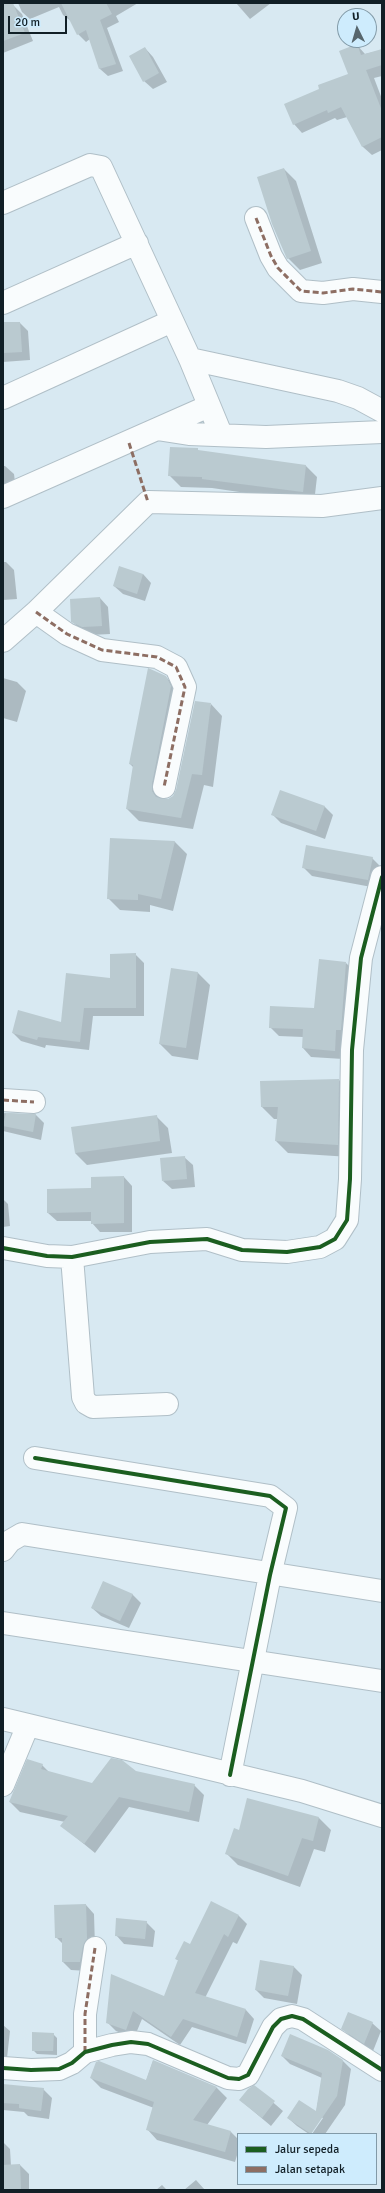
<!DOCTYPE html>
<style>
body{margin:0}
#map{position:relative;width:385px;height:2193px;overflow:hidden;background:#d8e9f2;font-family:Signika,sans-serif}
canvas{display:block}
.frame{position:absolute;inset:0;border:4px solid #111f26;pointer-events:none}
.legend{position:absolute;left:237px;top:2133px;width:140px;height:52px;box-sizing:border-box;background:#ceecfd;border:1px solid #829aa7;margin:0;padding:5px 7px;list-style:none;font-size:12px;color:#111f26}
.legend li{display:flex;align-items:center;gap:8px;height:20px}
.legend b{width:20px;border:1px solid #829aa7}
.north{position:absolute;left:337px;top:8px;width:40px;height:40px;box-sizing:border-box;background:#ceecfd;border:1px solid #829aa7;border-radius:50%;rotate:355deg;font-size:11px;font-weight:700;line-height:16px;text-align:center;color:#111f26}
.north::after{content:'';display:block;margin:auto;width:14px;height:18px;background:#57666d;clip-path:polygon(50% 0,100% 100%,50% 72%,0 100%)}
.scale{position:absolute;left:8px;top:16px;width:59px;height:18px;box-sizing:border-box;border:2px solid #111f26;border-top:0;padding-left:5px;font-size:12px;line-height:14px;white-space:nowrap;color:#111f26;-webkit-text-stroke:3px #ceecfd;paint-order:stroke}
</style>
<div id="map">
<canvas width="385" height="2193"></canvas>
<div class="frame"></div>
<ul class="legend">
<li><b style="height:5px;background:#1b5e20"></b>Jalur sepeda</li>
<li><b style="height:5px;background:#8d6e63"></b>Jalan setapak</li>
</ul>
<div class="north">U</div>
<div class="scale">20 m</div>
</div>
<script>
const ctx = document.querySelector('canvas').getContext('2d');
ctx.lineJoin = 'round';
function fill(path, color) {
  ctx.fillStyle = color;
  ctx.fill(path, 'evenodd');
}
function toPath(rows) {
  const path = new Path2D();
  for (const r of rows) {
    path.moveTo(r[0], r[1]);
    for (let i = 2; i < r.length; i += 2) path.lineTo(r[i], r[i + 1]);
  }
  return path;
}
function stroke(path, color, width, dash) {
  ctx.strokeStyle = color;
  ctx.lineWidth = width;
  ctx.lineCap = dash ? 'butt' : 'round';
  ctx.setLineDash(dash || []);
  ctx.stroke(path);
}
fill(toPath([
 [18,3,138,3,116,16,119,22,107,28,123,71,108,76,100,69,90,39,86,42,78,34,72,22,63,15,59,7,30,19,22,12],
 [236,3,271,3,250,19],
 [13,5,22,14,33,41,3,53,3,9],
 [357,45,365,54,382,50,382,76,374,78,382,99,382,150,372,155,363,147,347,117,337,120,335,118,302,133,294,124,320,89,350,75],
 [145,48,153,57,167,82,153,89,144,81],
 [284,169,296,181,322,263,300,270,288,258],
 [3,323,20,323,28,331,30,360,3,362],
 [197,449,200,452,306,466,317,477,314,503,212,488,181,487,170,476],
 [3,466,5,466,14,474,16,490,3,493],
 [3,562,6,562,14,570,17,599,3,600],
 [143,574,151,583,145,601,123,594,114,586],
 [100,598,108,607,110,634,91,635,81,630,72,621],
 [166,677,178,689,163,799,168,800,174,796,211,704,222,716,213,787,204,785,193,829,139,821,127,809,134,768,130,764],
 [3,678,17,682,26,691,17,722,3,718],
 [281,791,325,807,333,815,325,839,281,823,272,814],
 [111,839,175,842,187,854,173,911,150,905,150,912,120,910,108,898],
 [372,858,381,867,377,888,312,876,303,867],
 [135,954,144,963,144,1016,93,1016,89,1050,46,1045,45,1048,21,1041,13,1033,61,1024],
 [346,963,354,971,343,1059,311,1057,303,1048,303,1037,279,1036,270,1027,315,1009],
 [172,969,198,973,210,985,198,1060,172,1056,160,1044],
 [339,1080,351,1092,350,1157,288,1153,276,1141,278,1119,274,1119,262,1107],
 [3,1113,36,1115,44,1123,41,1140,3,1131],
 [156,1116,168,1128,172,1153,87,1165,75,1153],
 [184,1157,193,1165,195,1187,172,1189,163,1181],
 [124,1177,132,1186,132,1232,100,1232,92,1223,92,1221,57,1221,48,1213],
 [3,1199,8,1204,10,1226,3,1227],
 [132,1594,141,1603,129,1628,101,1616,92,1608],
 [42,1765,49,1772,93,1784,136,1772,194,1785,204,1795,199,1822,129,1807,95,1853,62,1826,65,1822,20,1812,10,1802],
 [319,1818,331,1830,325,1852,314,1849,300,1887,238,1865,226,1853,240,1831],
 [212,1903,239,1916,247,1924,237,1944,233,1942,205,1998,246,2010,254,2019,246,2044,192,2027,180,2045,142,2019,134,2038,116,2031,107,2022,165,1997,179,1961,176,1959,190,1946],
 [86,1905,94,1914,95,1947,88,1971,71,1970,63,1962,63,1944,56,1937],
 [146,1922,155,1931,153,1947,124,1944,116,1935],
 [293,1966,302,1975,297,2004,264,1998,256,1990],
 [372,2023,381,2031,373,2051,351,2037,343,2029],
 [3,2025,10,2031,7,2058,3,2057],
 [53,2034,57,2038,57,2055,37,2054,33,2050],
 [282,2056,342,2060,351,2069,345,2105,325,2134,312,2134,323,2118,321,2117,309,2134,297,2126,288,2118,316,2113,322,2078,290,2064],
 [153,2061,217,2088,227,2098,207,2125,231,2132,238,2139,238,2152,235,2162,157,2140,147,2129,154,2108,101,2088,91,2078,146,2081],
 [3,2086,43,2089,52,2098,49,2119,28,2116,24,2112,3,2110],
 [254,2086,283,2111,271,2126,240,2100],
 [3,2142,10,2149,11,2166,20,2165,29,2174,29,2190,3,2190],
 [196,2180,205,2190,184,2190],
 [162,2185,167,2190,156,2190]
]), '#0003');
fill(toPath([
 [3,3,13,3,25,33,3,41],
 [61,3,106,3,112,14,100,20,116,64,99,69,86,30,77,35],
 [357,44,361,55,382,49,382,65,366,70,382,111,382,137,362,147,341,107,328,113,327,110,293,125,284,104,319,89,318,85,348,74,339,51],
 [145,47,159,73,143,82,129,56],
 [284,168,311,251,287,259,272,224,257,177],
 [3,322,20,322,22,352,3,353],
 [170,447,198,448,198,450,306,465,303,492,202,479,202,477,168,476],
 [119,566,143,574,137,594,113,586],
 [100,597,102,626,82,627,71,622,70,599],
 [148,668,166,676,171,686,152,784,152,791,156,797,168,799,173,796,176,790,195,701,211,703,202,775,192,774,181,818,126,809,133,765,129,764],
 [280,790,325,806,316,831,271,815],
 [110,838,175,841,161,899,138,894,138,900,107,899],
 [306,845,373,857,368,880,302,868],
 [136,953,136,1008,84,1008,80,1042,38,1037,37,1040,12,1033,18,1010,61,1022,66,973,110,978,110,954],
 [319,959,346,962,341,1030,336,1030,335,1051,302,1048,303,1029,269,1028,270,1006,314,1008],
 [171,968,198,972,186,1048,159,1044],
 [339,1079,338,1145,275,1141,278,1107,261,1107,260,1081],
 [6,1113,36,1114,33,1132,3,1126],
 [157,1115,160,1141,75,1153,71,1127],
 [185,1156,187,1179,162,1181,160,1158],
 [124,1176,124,1223,91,1224,91,1212,47,1213,47,1189,91,1188,91,1177],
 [103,1581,133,1594,120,1621,91,1608],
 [111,1758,122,1760,136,1771,195,1784,189,1812,119,1797,84,1844,60,1826,68,1816,9,1802,27,1759,43,1764,41,1769,92,1783],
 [247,1798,319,1817,313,1841,302,1838,288,1876,225,1854,234,1828,239,1830],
 [211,1901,239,1915,228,1937,224,1934,195,1993,246,2009,237,2037,183,2019,171,2037,133,2011,126,2030,106,2023,111,1974,164,1996,178,1960,175,1959,184,1941,190,1944],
 [86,1904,87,1939,83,1946,80,1962,62,1962,62,1938,55,1938,54,1905],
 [116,1918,147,1921,145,1939,115,1936],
 [260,1960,294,1966,288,1996,255,1990],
 [348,2012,373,2022,364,2044,341,2029],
 [32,2032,54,2033,53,2051,32,2051],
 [290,2034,328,2050,343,2060,337,2096,311,2134,287,2118,299,2100,316,2111,322,2073,281,2056],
 [153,2060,217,2087,193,2120,231,2131,225,2152,146,2130,154,2102,90,2078,96,2062,99,2061,146,2080],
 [3,2084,44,2088,41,2111,19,2108,19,2104,3,2103],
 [254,2085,275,2101,262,2118,239,2100,248,2089],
 [20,2164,21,2189,3,2189,3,2165]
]), '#bacad0');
const minor = toPath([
 [3,203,90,165,101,167,190,359,221,434],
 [256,218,271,256,278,268,301,291,323,293,353,289,382,292],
 [3,303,137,243],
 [190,359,338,391,358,398,382,411],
 [3,398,172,321],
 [157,429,189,434,266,437,382,432],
 [3,497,209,406],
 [36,612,67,634,102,650,157,657,176,667,185,687,164,787],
 [3,641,36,612,148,502,322,506,382,498],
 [3,1100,34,1102],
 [3,1248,47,1256,72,1257,150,1242,207,1239,242,1250,287,1252,320,1247,335,1239,347,1220,350,1179,352,1050,361,958,382,877],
 [72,1257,83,1397,86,1403,93,1407,167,1404],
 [35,1458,270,1496,286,1508,270,1575,230,1775],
 [3,1550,10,1541,22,1534,382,1591],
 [3,1623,382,1681],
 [3,1719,302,1791,382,1816],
 [3,1785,28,1725],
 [85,2052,85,2014,95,1948],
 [3,2068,31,2070,59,2069,72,2063,85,2052,112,2045,131,2042,148,2044,228,2078,239,2079,248,2075,273,2027,281,2019,292,2016,303,2019,382,2070]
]);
stroke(minor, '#b0bfc7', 24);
stroke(minor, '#f9fcfd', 22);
stroke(toPath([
 [256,218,271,256,278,268,301,291,323,293,353,289,382,292],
 [129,443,148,502],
 [36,612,67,634,102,650,157,657,176,667,185,687,164,787],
 [3,1100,34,1102],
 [85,2052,85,2014,95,1948]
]), '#8d6e63', 3, [6, 3]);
stroke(toPath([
 [3,1248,47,1256,72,1257,150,1242,207,1239,242,1250,287,1252,320,1247,335,1239,347,1220,350,1179,352,1050,361,958,382,877],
 [35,1458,270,1496,286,1508,270,1575,230,1775],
 [3,2068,31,2070,59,2069,72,2063,85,2052,112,2045,131,2042,148,2044,228,2078,239,2079,248,2075,273,2027,281,2019,292,2016,303,2019,382,2070]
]), '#1b5e20', 4);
</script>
